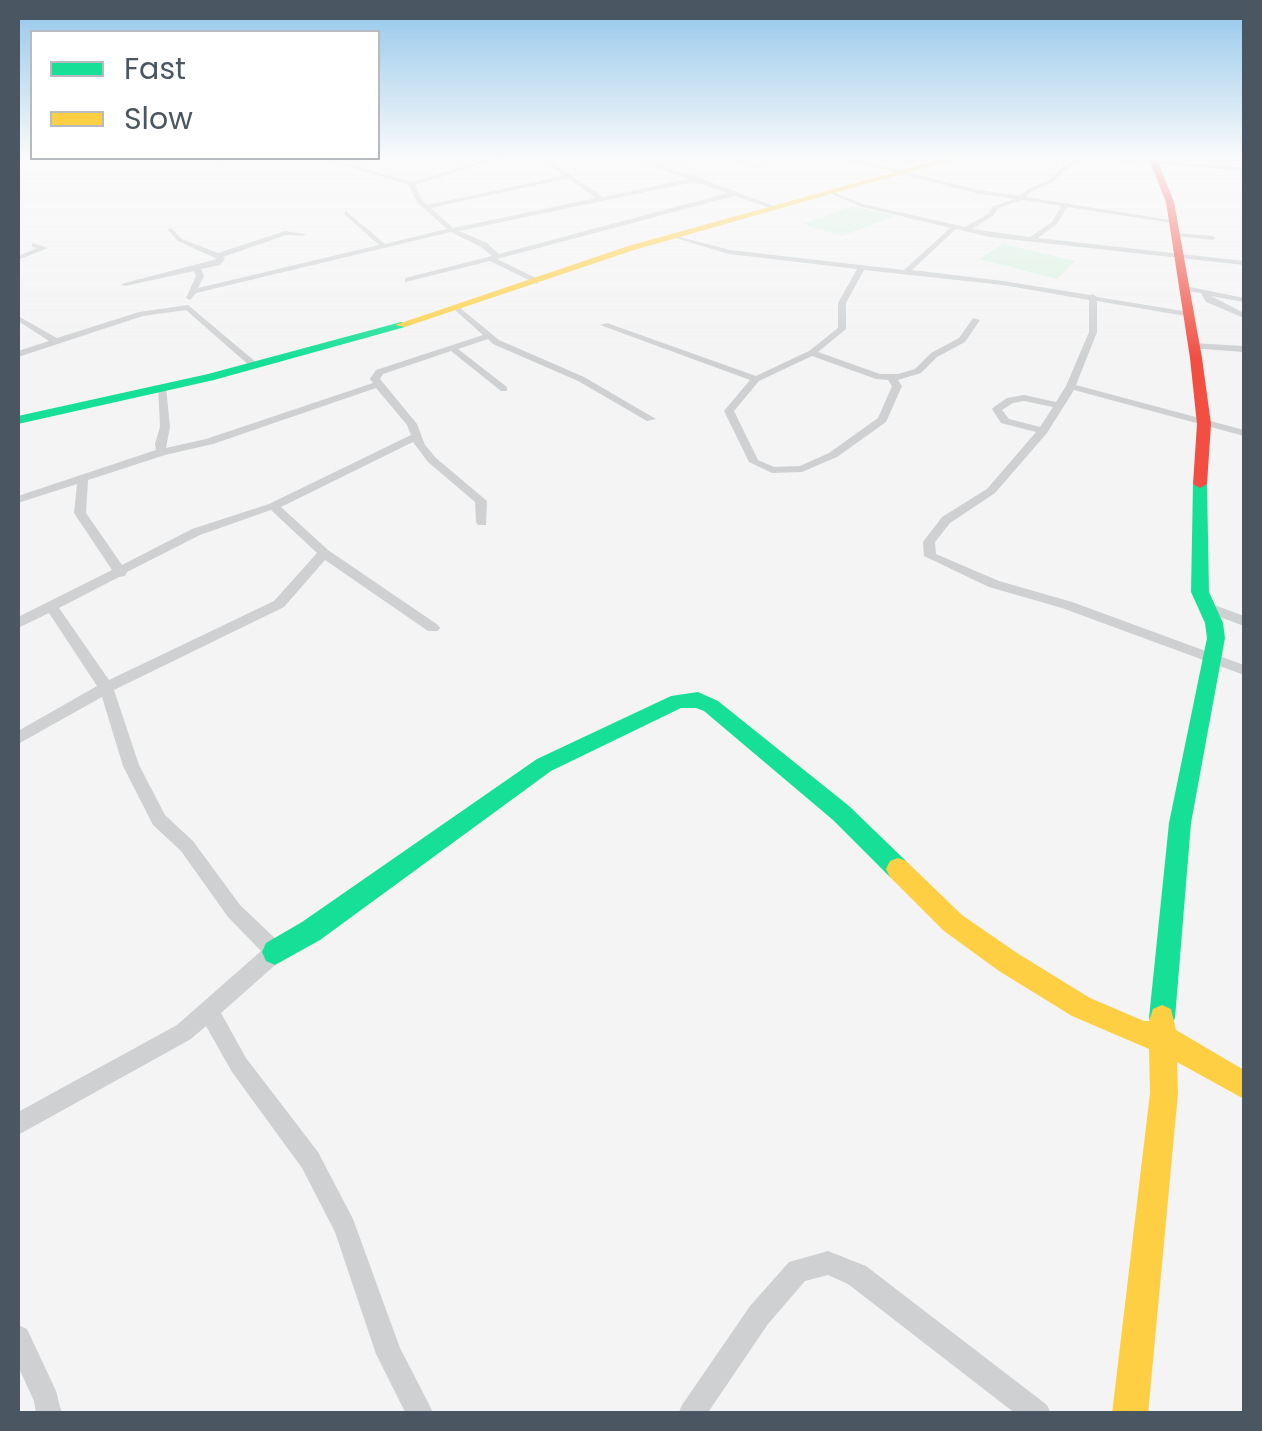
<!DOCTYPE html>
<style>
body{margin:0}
#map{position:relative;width:1262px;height:1431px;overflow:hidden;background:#f4f4f4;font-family:Poppins,sans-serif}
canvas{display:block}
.frame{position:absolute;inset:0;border:20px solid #4a5661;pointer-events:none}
.legend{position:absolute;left:30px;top:30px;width:350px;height:130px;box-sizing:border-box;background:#fff;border:2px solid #b7bbc0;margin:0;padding:12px 18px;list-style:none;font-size:30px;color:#4a5661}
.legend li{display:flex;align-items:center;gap:20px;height:50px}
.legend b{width:50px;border:2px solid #b7bbc0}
</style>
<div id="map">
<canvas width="1262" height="1431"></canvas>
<div class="frame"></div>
<ul class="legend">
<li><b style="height:12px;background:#16e098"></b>Fast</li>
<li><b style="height:12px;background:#ffcf43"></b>Slow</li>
</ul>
</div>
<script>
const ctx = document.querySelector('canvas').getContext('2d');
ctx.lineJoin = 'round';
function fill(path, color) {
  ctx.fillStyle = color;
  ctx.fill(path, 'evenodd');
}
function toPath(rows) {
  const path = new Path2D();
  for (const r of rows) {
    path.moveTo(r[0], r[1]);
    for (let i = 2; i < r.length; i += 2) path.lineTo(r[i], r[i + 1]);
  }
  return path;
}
fill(toPath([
 [852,206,894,216,843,236,803,224],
 [1003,244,1075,261,1057,279,979,259]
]), '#d9f2e3');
fill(toPath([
 [218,159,226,159,220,162,218,159],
 [323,159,332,159,412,182,489,159,497,159,415,185,422,200,427,205,564,176,541,159,547,159,603,197,688,179,632,159,657,165,697,159,663,167,700,178,779,208,774,209,734,196,497,259,540,280,537,284,490,261,405,282,405,278,492,256,481,247,451,232,196,293,190,300,186,298,196,276,194,271,125,286,121,284,217,259,178,241,168,230,171,228,182,239,218,253,285,231,306,234,303,236,286,235,223,257,225,259,220,265,201,269,204,276,198,288,379,245,344,214,346,211,385,244,447,229,417,202,409,185,323,159],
 [568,178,596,198,453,228,431,208,568,178],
 [694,182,728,193,499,254,487,243,459,231,694,182],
 [734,159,742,159,765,168,760,169,734,159],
 [843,159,852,159,979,190,1020,196,1028,189,1047,181,1073,159,1079,159,1051,183,1032,191,1026,197,1176,221,1173,223,1067,207,1057,224,1038,238,1244,261,1244,265,989,237,956,229,912,270,1003,281,1090,295,1093,294,1097,297,1189,312,1189,316,1186,316,1097,301,1097,332,1076,385,1244,430,1244,436,1074,390,1047,433,995,493,950,523,935,542,936,554,999,581,1072,602,1244,665,1244,675,1062,608,989,587,924,556,923,542,942,517,987,489,1036,432,1001,423,992,409,994,407,1007,398,1024,395,1056,402,1066,386,1089,332,1089,300,1003,285,864,270,846,303,846,329,818,352,880,374,898,374,915,369,931,353,959,338,973,318,980,320,965,342,937,357,921,373,898,380,902,386,886,422,837,457,802,472,772,473,749,462,724,411,750,380,600,325,607,323,756,376,809,351,838,328,838,303,857,269,729,254,672,237,672,235,730,250,904,270,950,228,859,206,830,193,830,191,863,204,965,227,988,214,993,206,1015,199,979,194,843,159],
 [1023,200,1061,206,1052,222,1030,237,972,229,993,216,998,208,1023,200],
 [812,356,876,379,888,380,892,386,878,418,829,453,800,466,774,467,758,460,734,411,759,381,812,356],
 [1024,401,1053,407,1040,427,1009,419,1002,410,1013,403,1024,401],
 [1119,159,1244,167,1244,171,1122,161,1119,159],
 [1176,233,1213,236,1216,238,1213,240,1174,236,1176,233],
 [32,243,48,248,18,260,18,256,37,248,32,247,32,243],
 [1185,286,1244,298,1244,302,1211,296,1244,313,1244,318,1206,302,1201,293,1182,290,1182,286,1185,286],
 [188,305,257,363,257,367,251,367,186,310,143,316,18,357,18,351,49,341,18,321,18,316,57,338,139,312,188,305],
 [459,307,499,340,584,377,656,419,647,421,578,381,493,344,488,339,458,349,507,387,507,391,501,391,451,351,383,374,380,379,417,424,425,445,436,458,487,501,486,525,478,525,476,522,475,502,428,462,413,442,281,507,328,550,438,625,440,628,438,631,428,631,325,560,284,607,114,690,139,765,165,815,193,841,240,905,282,945,284,952,282,959,221,1013,246,1058,318,1152,353,1219,400,1348,434,1414,406,1414,376,1354,335,1232,302,1168,232,1072,206,1026,191,1039,18,1135,18,1112,177,1025,261,951,228,917,181,851,153,825,123,766,102,697,18,744,18,731,97,686,49,613,18,628,18,617,112,570,74,513,77,484,18,503,18,496,156,450,155,444,160,427,158,385,166,387,170,427,166,448,206,439,373,383,370,379,376,370,483,335,456,311,455,309,459,307],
 [376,388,407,425,411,435,269,504,192,529,122,565,86,513,88,480,165,455,213,444,376,388],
 [271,510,317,553,274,601,109,680,59,608,119,577,125,576,127,572,200,535,271,510],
 [1193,343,1244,346,1244,352,1190,348,1190,344,1193,343],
 [1206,602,1244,616,1244,626,1201,610,1199,607,1206,602],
 [828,1251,866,1266,1047,1405,1051,1414,1016,1414,848,1284,828,1275,805,1281,768,1324,707,1414,678,1414,682,1405,750,1306,789,1262,828,1251],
 [18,1325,27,1329,56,1391,62,1414,36,1414,34,1401,18,1366,18,1325]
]), '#ced0d2');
fill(toPath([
 [401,322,405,323,405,327,214,380,18,424,18,416,208,374,401,322],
 [1200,480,1207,484,1209,592,1223,623,1225,638,1191,823,1175,1018,1171,1027,1162,1031,1153,1027,1149,1018,1169,823,1207,638,1205,623,1191,592,1193,484,1200,480],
 [698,692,718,701,849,806,906,861,910,869,906,877,898,880,890,877,833,820,704,711,696,708,681,708,551,771,320,940,275,965,266,961,262,952,266,943,302,922,537,759,671,696,698,692]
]), '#16e098');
fill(toPath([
 [942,159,954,159,634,250,405,327,395,325,628,246,942,159],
 [898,858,906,861,962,915,1017,953,1090,998,1144,1021,1149,1021,1153,1009,1162,1005,1171,1009,1176,1030,1244,1070,1244,1099,1177,1062,1178,1093,1148,1414,1112,1414,1150,1093,1149,1049,1072,1016,999,971,944,931,890,877,886,869,890,861,898,858]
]), '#ffcf43');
fill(toPath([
 [1149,159,1157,159,1174,202,1202,358,1211,424,1207,484,1200,488,1193,484,1197,424,1190,358,1166,202,1149,159]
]), '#f24e42');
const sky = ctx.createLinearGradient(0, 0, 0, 359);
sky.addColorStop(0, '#91c6eb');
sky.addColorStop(0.44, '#fafafa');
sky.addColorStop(1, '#fafafa00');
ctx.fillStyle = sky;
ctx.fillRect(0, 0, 1262, 359);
</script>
